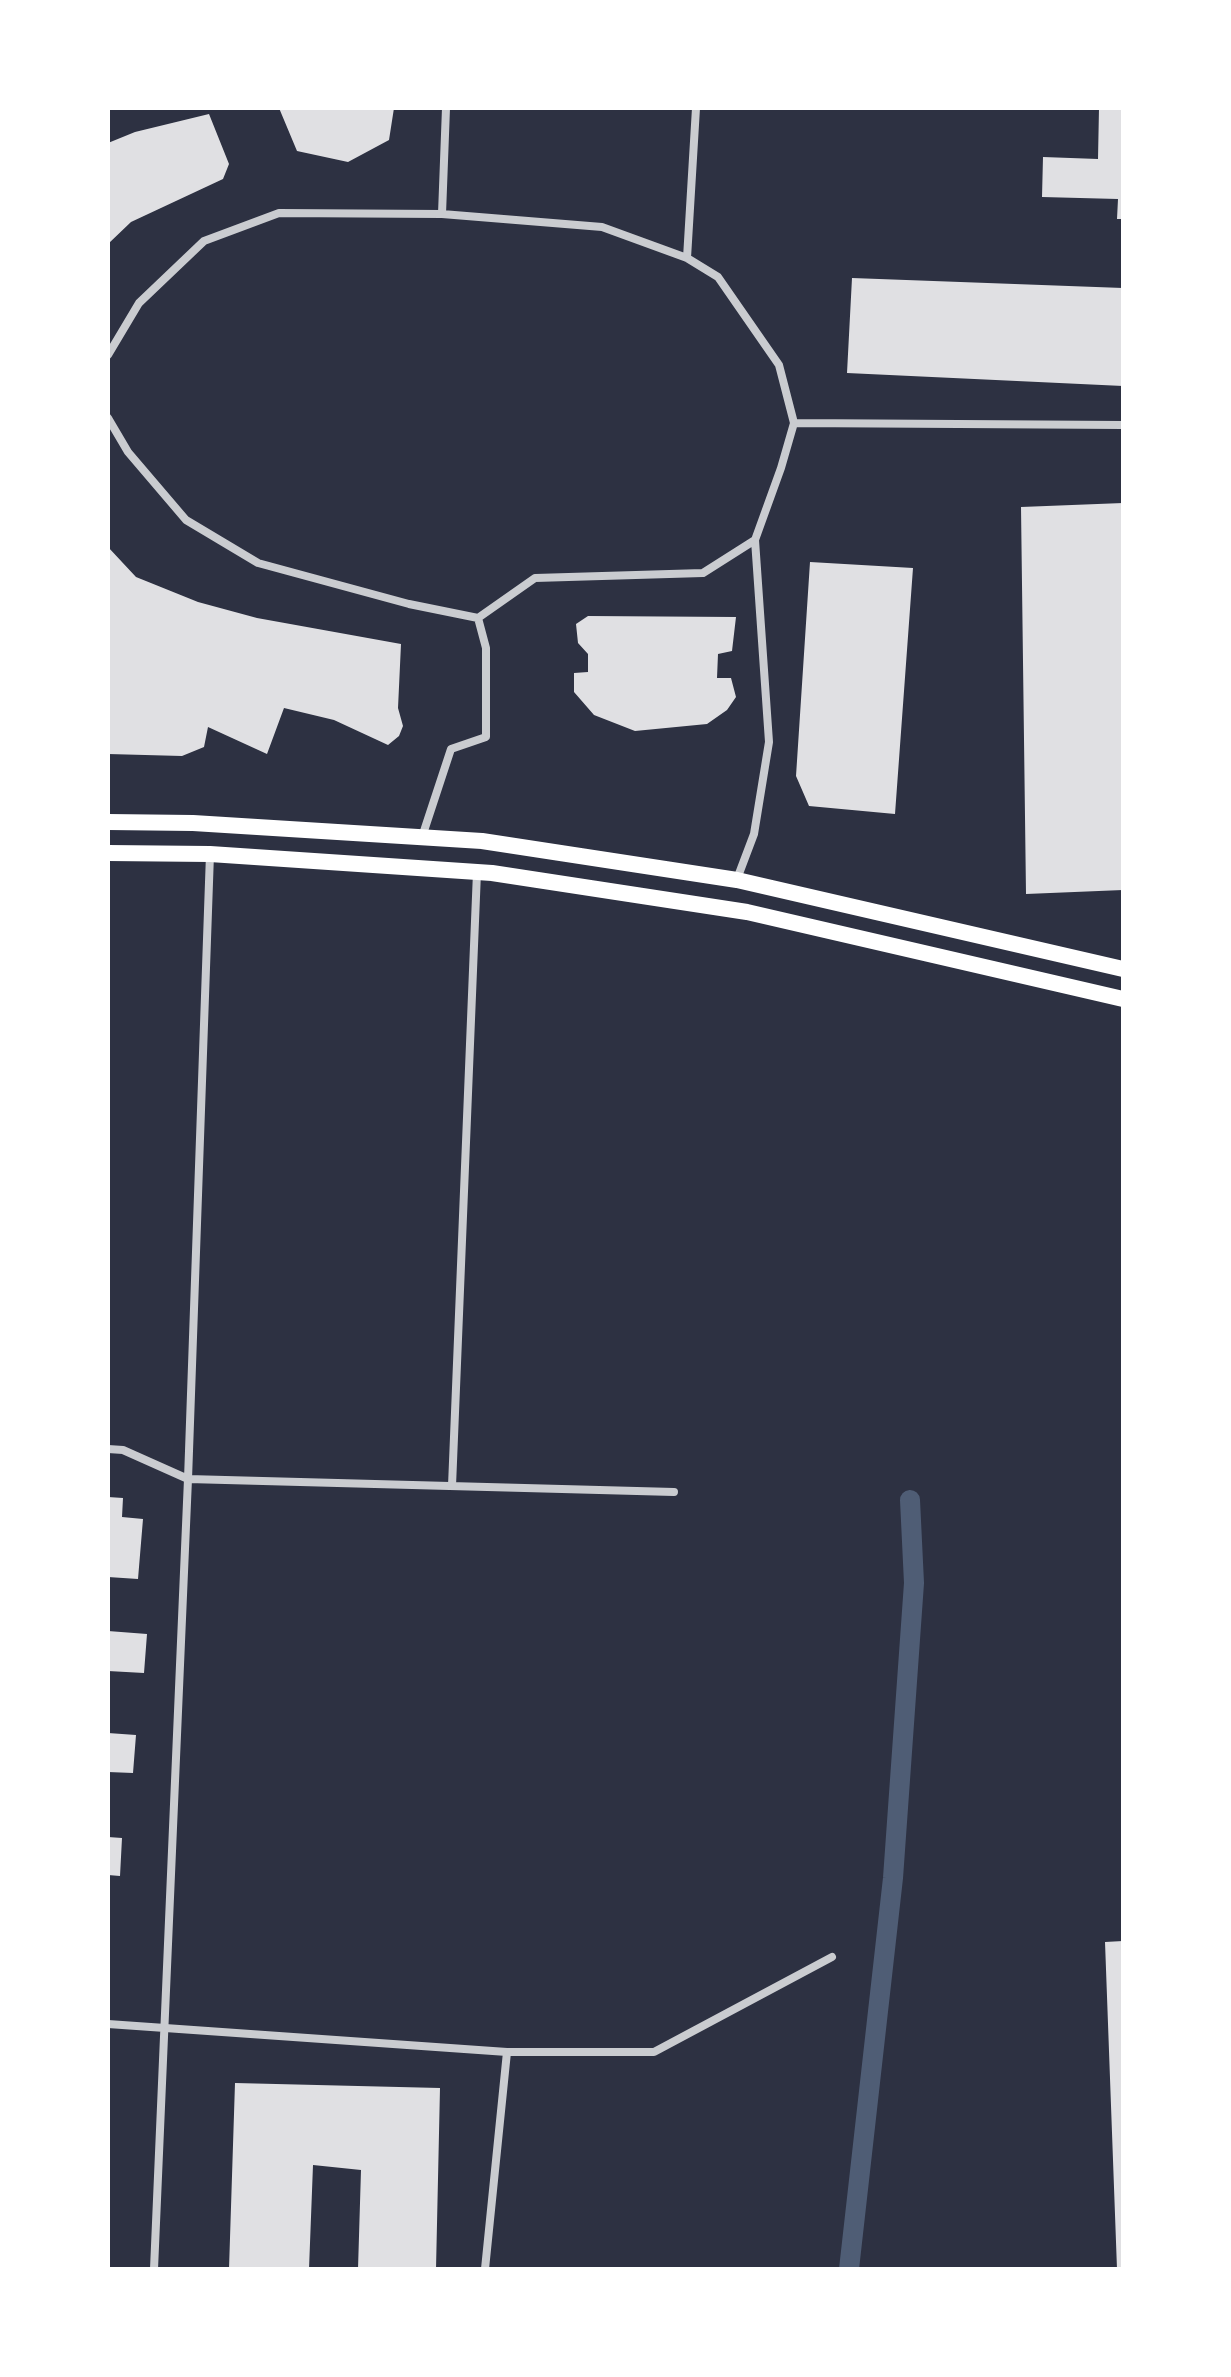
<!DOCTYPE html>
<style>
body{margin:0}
#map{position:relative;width:1231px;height:2377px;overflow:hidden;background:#2d3142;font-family:"Exo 2",sans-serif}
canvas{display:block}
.frame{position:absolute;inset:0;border:110px solid #fff;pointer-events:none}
</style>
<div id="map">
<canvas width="1231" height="2377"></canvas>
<div class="frame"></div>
</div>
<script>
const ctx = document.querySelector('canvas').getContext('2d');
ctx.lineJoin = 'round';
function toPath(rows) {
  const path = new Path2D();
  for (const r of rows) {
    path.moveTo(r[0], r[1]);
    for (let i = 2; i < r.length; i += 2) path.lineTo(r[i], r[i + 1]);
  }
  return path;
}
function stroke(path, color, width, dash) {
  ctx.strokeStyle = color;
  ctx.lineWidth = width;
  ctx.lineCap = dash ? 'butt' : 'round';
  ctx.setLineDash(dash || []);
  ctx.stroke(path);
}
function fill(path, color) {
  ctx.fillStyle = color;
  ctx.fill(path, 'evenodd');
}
stroke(toPath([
 [849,2269,893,1878,914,1583,910,1500]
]), '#4f5d75', 20);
fill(toPath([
 [279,108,394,108,389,140,348,162,297,151],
 [1099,108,1123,108,1123,219,1117,219,1118,199,1042,197,1043,157,1098,159],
 [209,114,229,164,223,179,131,222,108,244,108,143,135,132],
 [852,278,1123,288,1123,386,847,373],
 [1123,503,1123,890,1026,894,1021,507],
 [108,547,136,577,198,602,257,618,401,644,398,708,403,726,399,736,388,745,334,720,284,708,267,754,208,727,204,747,182,756,108,754],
 [810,562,913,568,895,814,809,806,796,776],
 [588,616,736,617,732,651,718,654,717,678,731,678,736,697,727,710,707,724,635,731,594,715,574,692,574,673,588,672,588,654,578,643,576,624],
 [108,1497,123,1498,122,1517,143,1519,138,1579,108,1577],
 [108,1631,147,1634,144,1673,108,1671],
 [108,1733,136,1735,133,1773,108,1772],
 [108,1837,122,1838,120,1876,108,1875],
 [1123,1941,1123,2269,1117,2269,1105,1942],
 [235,2083,440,2088,436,2269,358,2269,361,2170,313,2165,309,2269,229,2269]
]), '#e0e0e3');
stroke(toPath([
 [442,214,602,227,687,258,718,277,779,365,794,423,781,468,755,540,703,573,535,578,478,618],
 [687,258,696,108],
 [108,355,139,303,204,241,279,213,442,214,446,108],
 [108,418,128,452,186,520,258,563,409,604,478,618,486,648,486,737,451,749,422,837],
 [794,423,1123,425],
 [737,879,754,834,769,742,755,540],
 [108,1449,123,1450,188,1479,674,1492],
 [452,1486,477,872],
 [108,2024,507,2052,654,2052,832,1957],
 [154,2269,188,1479,210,854],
 [485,2269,507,2052]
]), '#caccd0', 8);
stroke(toPath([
 [108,822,193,823,482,841,737,880,1123,969],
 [108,853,210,854,492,873,747,912,1123,999]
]), '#fff', 16);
</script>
